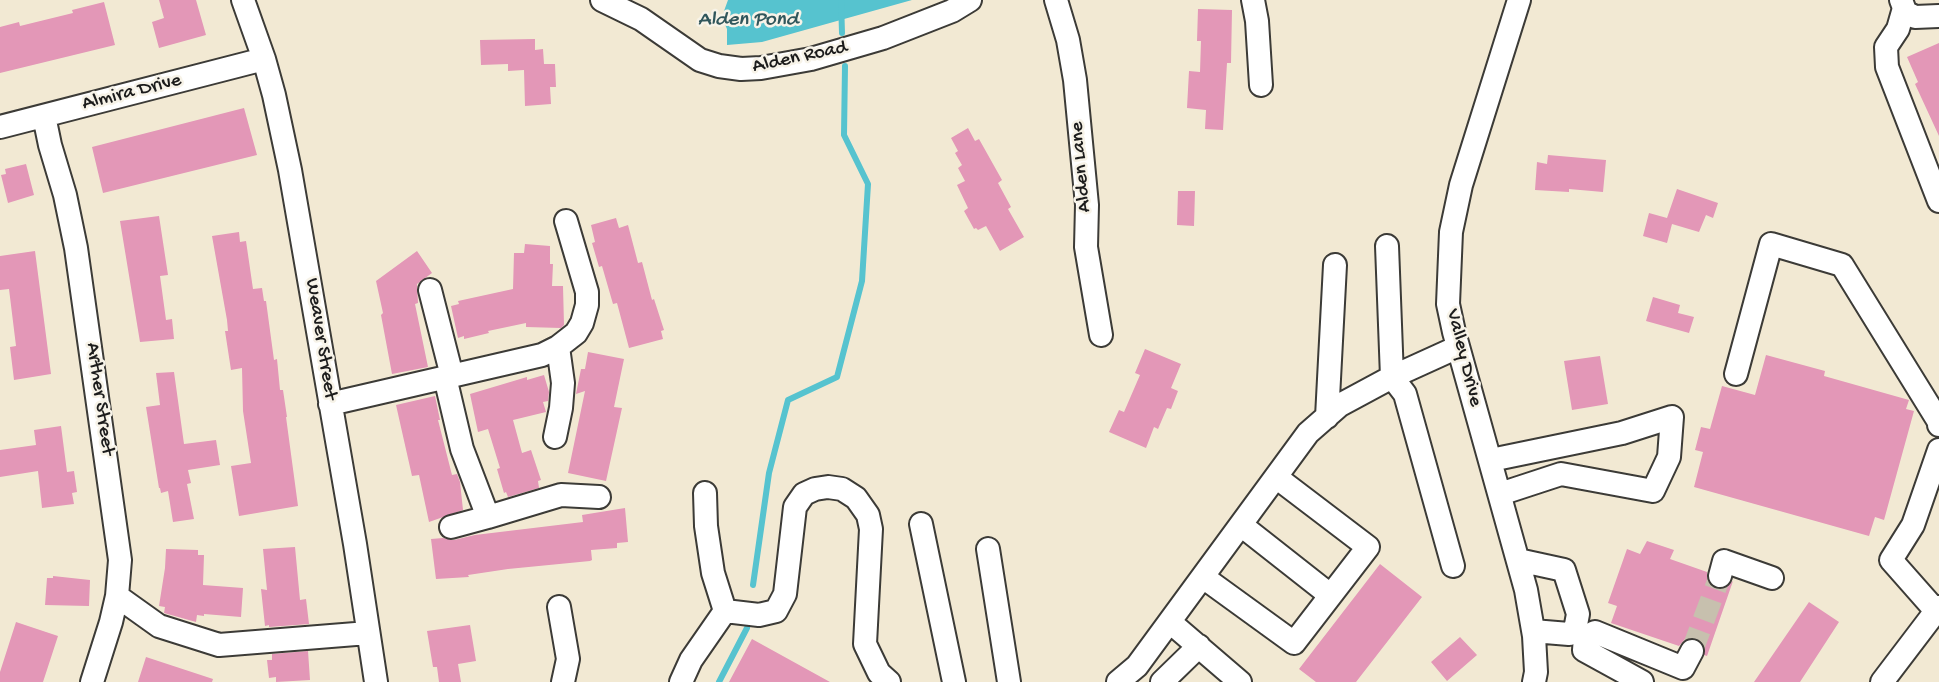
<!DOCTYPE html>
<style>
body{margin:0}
canvas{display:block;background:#f2e9d3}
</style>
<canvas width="1939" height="682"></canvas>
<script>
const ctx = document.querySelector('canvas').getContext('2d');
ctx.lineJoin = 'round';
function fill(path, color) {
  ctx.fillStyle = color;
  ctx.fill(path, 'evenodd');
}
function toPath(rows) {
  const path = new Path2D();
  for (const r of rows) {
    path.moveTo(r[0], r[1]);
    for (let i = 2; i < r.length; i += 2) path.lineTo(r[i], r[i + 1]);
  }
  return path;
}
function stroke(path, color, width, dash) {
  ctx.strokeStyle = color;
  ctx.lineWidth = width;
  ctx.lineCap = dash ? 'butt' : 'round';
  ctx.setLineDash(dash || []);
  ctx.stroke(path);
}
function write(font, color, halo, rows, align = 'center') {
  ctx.font = font + ' "Gochi Hand",sans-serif';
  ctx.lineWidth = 5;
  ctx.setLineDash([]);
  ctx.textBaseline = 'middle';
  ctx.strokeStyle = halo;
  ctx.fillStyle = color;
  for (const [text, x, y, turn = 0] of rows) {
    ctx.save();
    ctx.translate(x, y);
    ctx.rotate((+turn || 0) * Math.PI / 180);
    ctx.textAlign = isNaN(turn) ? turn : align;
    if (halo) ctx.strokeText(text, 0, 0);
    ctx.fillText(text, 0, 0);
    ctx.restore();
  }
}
fill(toPath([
 [728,0,912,0,762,42,727,45,727,29,723,20,724,11]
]), '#56c3cf');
stroke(toPath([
 [841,0,842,33],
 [753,585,769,473,788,400,837,377,862,281,868,184,844,135,845,66],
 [719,682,747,628]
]), '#56c3cf', 6);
fill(toPath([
 [159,0,196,0,206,35,159,48,152,22,164,18],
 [104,2,115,45,0,73,0,27,19,22,20,26,73,13,72,10],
 [1198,9,1232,10,1231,63,1227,63,1223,130,1205,129,1206,110,1187,108,1189,71,1200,72,1201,41,1197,41],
 [535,39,535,50,543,49,544,64,555,64,556,87,550,87,551,104,525,106,524,70,508,71,508,64,481,65,480,40],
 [1939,43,1939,136,1915,84,1918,82,1907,57],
 [244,108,257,155,103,193,92,147],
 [968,128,975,141,979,139,1002,180,998,183,1011,207,1008,209,1024,237,1000,251,986,226,978,230,976,228,974,229,964,211,968,208,957,185,965,181,958,168,962,165,955,153,958,151,951,138],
 [1548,155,1606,160,1603,192,1569,189,1569,192,1535,190,1537,162,1547,164],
 [26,164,34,195,8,203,1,175,6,174,5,169],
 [1677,189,1718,203,1713,218,1706,215,1699,232,1672,224,1667,243,1643,236,1649,213,1667,218],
 [1178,191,1195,191,1194,226,1177,225],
 [159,216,168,275,160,276,166,320,172,319,174,339,140,342,120,221],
 [616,218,619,228,628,225,638,263,642,262,652,300,654,299,664,330,661,331,663,339,629,348,617,303,613,304,602,266,599,267,592,243,595,242,591,225],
 [239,232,240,242,246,241,253,289,262,288,264,301,266,301,274,360,277,359,280,390,283,390,287,417,286,417,298,506,239,516,231,466,251,463,243,411,242,368,231,370,225,331,228,331,227,320,212,236],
 [525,244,550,246,550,264,553,264,552,286,563,286,564,325,561,328,526,327,526,323,488,331,489,333,464,339,464,336,458,338,451,306,459,304,458,301,513,289,514,253,524,253],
 [35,251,51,374,14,380,10,347,16,346,9,289,0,290,0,256],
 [417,251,432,273,417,284,418,303,415,304,428,367,392,374,381,315,383,313,376,281],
 [1653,297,1680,305,1678,313,1694,317,1689,333,1646,321],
 [1145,349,1181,364,1171,388,1178,391,1171,409,1167,408,1158,429,1154,427,1146,448,1109,432,1119,410,1124,412,1140,375,1135,373],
 [588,352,624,359,614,407,622,408,606,481,568,473,585,391,576,394,581,369,585,369],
 [1766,355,1825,371,1824,376,1909,400,1906,409,1914,411,1884,520,1875,517,1869,536,1694,487,1703,452,1695,450,1701,427,1710,429,1722,386,1755,395],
 [1600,356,1608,404,1572,410,1564,361],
 [174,372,184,444,216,440,220,465,188,470,191,483,187,484,194,519,173,522,168,491,161,493,160,488,159,488,146,407,160,405,156,373],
 [544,375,549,392,548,401,543,402,546,412,513,420,522,453,531,450,541,480,538,481,539,488,508,497,506,492,504,493,497,469,500,468,488,429,478,432,470,394,527,377,527,380],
 [435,396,440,420,438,420,452,475,457,474,460,482,463,510,429,522,419,475,412,476,396,405],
 [61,426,67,472,74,471,77,492,72,493,74,504,42,508,38,471,0,477,0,450,36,445,34,430],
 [625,508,628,542,617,543,617,548,591,550,592,560,590,561,508,569,468,575,469,577,436,579,431,539,443,538,454,540,475,535,583,522,582,515],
 [1647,541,1674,550,1670,559,1707,572,1707,580,1711,586,1716,589,1724,589,1733,581,1707,656,1704,655,1704,644,1698,639,1692,638,1685,639,1679,646,1611,623,1617,606,1608,603,1627,549,1640,554],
 [295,547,300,600,306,599,309,624,269,627,269,625,265,626,261,589,267,590,263,549],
 [166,549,198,550,198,555,204,555,203,585,243,588,241,617,204,614,204,616,197,615,196,622,164,613,165,607,159,606,165,568],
 [1380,564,1422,597,1356,682,1316,682,1299,669],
 [53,576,90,580,89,606,45,605,47,578,53,578],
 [1809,602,1839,622,1800,682,1754,682],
 [16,622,58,636,43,682,0,682,0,672],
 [470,625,476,661,458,664,461,682,439,682,437,667,433,667,427,631],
 [1460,637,1477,655,1447,681,1431,662],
 [752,639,830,682,729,682],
 [308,651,310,680,276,682,276,677,269,678,267,660,272,660,272,654],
 [146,657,213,679,212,682,138,682]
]), '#e397b7');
stroke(toPath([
 [1692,651,1720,576]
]), '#c7c0ae', 22, [22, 11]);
const minor = toPath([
 [243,0,264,59,274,95,290,170,355,544,376,682],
 [602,0,641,19,700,60,719,66,741,69,761,68,811,59,883,38,952,11,970,0],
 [1056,0,1068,40,1075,80,1087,205,1086,247,1101,335],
 [1253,0,1257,21,1261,85],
 [1519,0,1461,185,1451,232,1448,304,1454,332,1526,590,1534,636,1536,672,1534,682],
 [1901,0,1904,8,1898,29,1886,47,1887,67,1939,201],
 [1903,11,1915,17,1939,16],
 [44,116,50,145,65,195,76,248,120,560,117,596,111,622,92,682],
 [0,127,264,59],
 [1387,246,1392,377,1405,394,1453,566],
 [430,290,452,376],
 [1736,374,1771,244,1842,265,1939,422,1939,425],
 [445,377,462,449,488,517,561,495,599,497],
 [330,404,542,355,558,347,576,333,582,323,587,305,587,292,566,221],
 [1327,417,1335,265],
 [555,437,561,408,563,383,558,347],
 [1491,460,1622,433,1672,417,1669,457,1653,491,1561,474,1500,494],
 [705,493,706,526,713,573,725,611],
 [921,524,954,682],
 [1241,525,1330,595],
 [451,527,488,517],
 [988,549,1009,682],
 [1518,560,1564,570,1578,614,1575,630],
 [1720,576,1724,561,1772,578],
 [1203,577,1294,643,1368,547,1276,477],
 [117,596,159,626,219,645,368,633],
 [559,607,568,659,563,682],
 [725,611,759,615,776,611,785,594,795,507,804,494,815,489,828,487,842,489,856,498,868,515,871,529,865,644,879,673,889,682],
 [1936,611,1891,560,1913,525,1939,450],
 [1170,622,1240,682],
 [1575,630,1585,638,1595,632,1683,668,1692,651],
 [1533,631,1569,634,1575,630],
 [1585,638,1584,650,1642,682],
 [681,682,691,660,725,611],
 [1118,682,1137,666,1308,433,1340,405,1392,377,1458,347],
 [1162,682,1199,646],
 [1882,682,1939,607]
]);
stroke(minor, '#3c3b37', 26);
stroke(minor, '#fff', 22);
write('20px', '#1c1c1c', '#f7f3e8', [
 ["Alden Road",800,58,-12],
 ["Almira Drive",132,93,-14],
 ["Alden Lane",1082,167,-95],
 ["Weaver Street",320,339,81],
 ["Valley Drive",1463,358,76],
 ["Arther Street",99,399,82]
]);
write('italic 21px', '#30565b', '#f7f3e8', [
 ["Alden Pond",748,21]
]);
</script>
